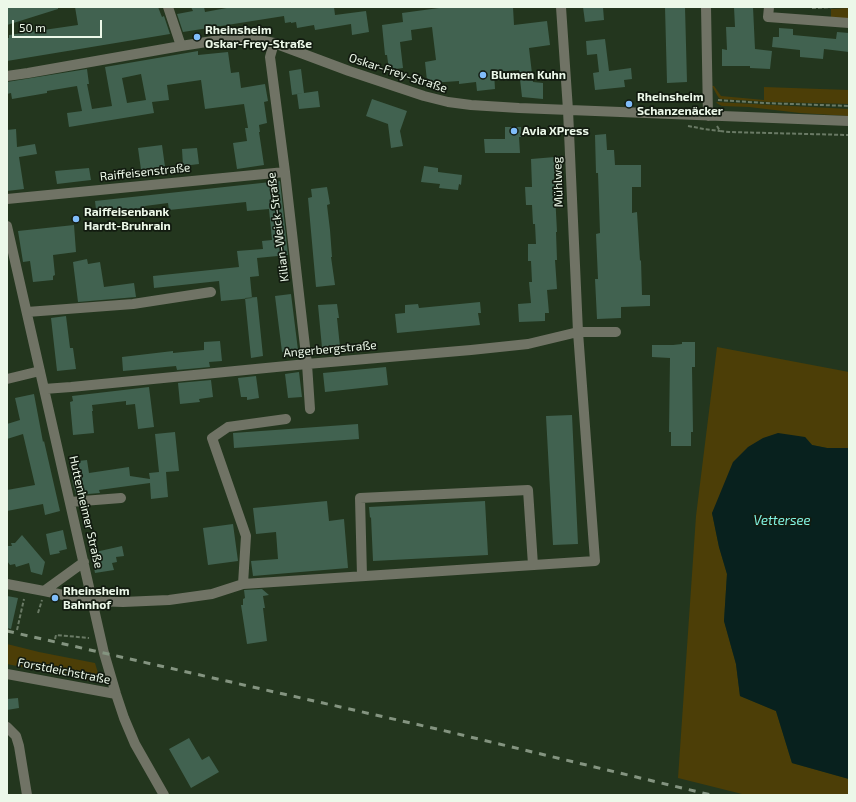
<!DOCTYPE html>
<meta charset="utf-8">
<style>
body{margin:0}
#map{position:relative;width:856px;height:802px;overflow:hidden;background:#23361e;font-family:"Exo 2",sans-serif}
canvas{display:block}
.frame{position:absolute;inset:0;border:8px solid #ecf8e9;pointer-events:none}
.scale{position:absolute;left:12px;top:20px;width:90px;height:18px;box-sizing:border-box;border:2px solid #ecf8e9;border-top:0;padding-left:5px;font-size:12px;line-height:14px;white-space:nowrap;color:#ecf8e9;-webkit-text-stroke:3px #121b10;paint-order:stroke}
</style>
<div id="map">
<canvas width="856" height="802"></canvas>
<div class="frame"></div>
<div class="scale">50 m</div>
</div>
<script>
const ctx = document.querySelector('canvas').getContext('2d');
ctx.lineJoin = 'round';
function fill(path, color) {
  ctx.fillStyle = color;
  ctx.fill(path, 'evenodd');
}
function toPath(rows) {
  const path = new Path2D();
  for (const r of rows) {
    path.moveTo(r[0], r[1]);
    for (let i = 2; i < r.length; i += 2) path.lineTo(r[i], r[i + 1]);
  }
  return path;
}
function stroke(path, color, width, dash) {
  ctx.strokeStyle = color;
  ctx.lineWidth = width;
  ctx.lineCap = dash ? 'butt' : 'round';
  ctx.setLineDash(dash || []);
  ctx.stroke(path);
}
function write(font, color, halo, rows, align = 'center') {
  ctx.font = font + ' "Exo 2",sans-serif';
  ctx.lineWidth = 3.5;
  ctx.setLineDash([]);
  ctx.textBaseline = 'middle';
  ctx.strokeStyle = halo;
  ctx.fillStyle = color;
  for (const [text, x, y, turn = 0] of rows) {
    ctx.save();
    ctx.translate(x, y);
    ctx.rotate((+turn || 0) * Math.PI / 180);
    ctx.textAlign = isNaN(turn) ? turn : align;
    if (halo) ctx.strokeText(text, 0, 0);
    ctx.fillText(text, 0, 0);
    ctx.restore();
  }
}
fill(toPath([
 [849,8,849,19,831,17,831,9],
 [712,86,714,86,721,96,764,100,764,87,849,90,849,104,770,102,721,99,719,98,717,95],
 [716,102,849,109,849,116,800,113,749,107,722,106,718,104],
 [717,347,849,372,849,448,827,448,812,445,805,437,712,513,719,547,727,574,724,621,736,664,740,696,776,711,792,763,849,779,849,795,746,795,678,778,696,516],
 [7,644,39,652,95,663,101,683,7,664]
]), '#4c3e07');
fill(toPath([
 [778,433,805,437,812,445,827,448,849,448,849,779,792,763,776,711,740,696,736,664,724,621,727,574,719,547,712,513,733,462,748,447,763,438]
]), '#08211e');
fill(toPath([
 [7,7,58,7,58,9,7,25],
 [75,7,158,7,162,17,164,16,170,34,7,61,7,38,9,38,9,35,78,25],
 [191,7,204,7,205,12,232,7,334,7,335,15,366,11,369,32,352,35,351,24,315,30,314,25,297,28,296,22,291,23,291,22,285,23,284,16,183,32,177,14,193,11],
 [439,7,513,7,514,25,547,21,550,45,529,48,533,82,543,83,543,99,522,97,519,70,494,72,495,89,477,91,476,82,459,84,459,81,430,83,430,81,427,81,425,62,436,60,432,27,411,30,412,40,400,42,403,68,389,70,387,55,385,55,382,25,403,22,402,13,439,8],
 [583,7,603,7,604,20,585,22],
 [665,7,685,7,687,82,667,83],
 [734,7,753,7,755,49,772,51,770,69,750,68,750,66,722,66,722,49,727,50,726,27,735,27],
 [779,28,793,29,793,35,836,39,837,32,849,33,849,52,824,49,823,59,800,57,800,50,772,47,773,37,779,37],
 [605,39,609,71,631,68,632,79,624,80,625,87,595,90,593,73,599,72,597,54,587,55,586,41],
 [198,51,198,55,228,52,231,73,239,72,241,88,265,84,268,101,264,102,267,123,259,125,260,132,259,132,264,165,237,169,233,143,247,141,245,128,248,128,244,104,205,109,201,80,167,85,169,100,152,102,154,113,69,127,67,113,82,111,77,86,47,91,47,93,12,99,11,93,7,94,7,82,87,69,89,84,87,84,92,109,112,106,105,67],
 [141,74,146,100,127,103,122,78],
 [301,69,304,93,292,95,289,71],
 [318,91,320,107,299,109,297,94],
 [372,99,407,111,400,131,403,146,391,148,388,124,366,116],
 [505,127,521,127,521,137,519,137,520,153,485,153,484,139,505,139],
 [16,129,17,147,35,144,37,154,19,157,24,189,7,191,7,130],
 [606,134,607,150,614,150,615,165,641,165,641,187,632,187,632,213,637,212,640,261,641,260,642,295,650,295,650,306,621,307,621,318,597,319,595,279,598,279,596,234,600,233,598,173,596,173,595,135],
 [162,145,166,174,142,177,138,148],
 [197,148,199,164,183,166,182,149],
 [555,157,556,173,554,174,557,232,556,232,557,260,555,260,557,289,547,290,549,313,545,313,545,321,519,322,518,304,531,303,529,282,532,282,531,261,528,261,528,244,536,244,535,224,533,224,532,205,526,205,525,187,532,187,531,159],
 [424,166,438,168,438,172,462,175,461,185,459,184,458,190,439,188,440,184,421,182],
 [89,168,91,180,57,184,55,171],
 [280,181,288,255,257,258,259,276,250,277,252,298,221,301,219,281,154,288,153,276,239,267,237,251,263,249,262,241,272,240,269,209,247,211,246,202,169,210,168,203,145,206,146,212,97,218,95,201],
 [327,187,330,204,327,205,330,230,332,257,331,257,335,285,316,287,308,198,312,197,311,189],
 [74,225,76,252,53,255,55,275,53,276,53,280,33,282,30,261,23,262,18,231],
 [87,259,88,264,100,262,104,287,134,283,136,297,78,302,73,262],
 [291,294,298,350,282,352,275,296],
 [257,297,263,356,251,358,245,298],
 [480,302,481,313,478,313,480,325,397,333,395,314,405,313,405,305,418,304,419,308],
 [337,304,339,318,337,318,340,347,322,348,318,305],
 [66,316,70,348,73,348,76,369,57,371,51,318],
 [220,341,222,361,209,362,210,367,177,370,176,366,123,371,122,357,173,351,173,353,204,350,204,342],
 [682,342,695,342,695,367,692,367,693,432,691,432,691,446,671,446,671,432,669,432,670,358,652,357,652,345,673,345,682,344],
 [386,367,388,385,325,392,323,373],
 [299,372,302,397,288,398,285,374],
 [256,376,259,398,247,400,247,397,241,397,238,378],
 [211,380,213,397,199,399,200,402,180,404,178,383],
 [149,387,154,427,138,429,135,404,126,405,126,401,92,405,93,411,92,411,94,433,73,435,70,402,73,401,72,396],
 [34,394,43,442,44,441,60,511,45,515,43,504,7,511,7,490,35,485,23,434,7,439,7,424,20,420,15,398],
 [572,415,578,544,553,545,546,416],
 [358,424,359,439,234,448,233,433],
 [175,432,179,471,166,472,168,497,151,499,150,483,99,490,100,493,76,495,73,484,70,462,87,460,89,473,129,467,130,476,150,479,149,473,159,472,155,434],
 [327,501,329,521,344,519,348,568,253,576,251,561,278,559,276,532,256,534,253,508],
 [485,501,488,555,373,561,371,517,370,518,369,507],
 [233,524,238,561,208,565,203,528],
 [63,530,67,549,59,551,60,553,50,555,46,534],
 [22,535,45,562,42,575,31,572,29,563,16,567,15,564,10,565,7,561,7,546,12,546,11,543,15,543],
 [122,546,124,556,116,557,117,562,112,563,114,570,95,573,91,553],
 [262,589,269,595,263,596,265,608,263,608,267,641,247,644,241,605,243,605,243,599,245,598,244,590],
 [7,596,18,598,11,629,7,628],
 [18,698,19,708,7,710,7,699],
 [189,738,202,760,209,756,219,772,191,788,169,749]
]), '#416250');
stroke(toPath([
 [812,8,835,7],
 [718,100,764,103,849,106],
 [688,126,704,129,720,131],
 [717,126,720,131,729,132,849,135],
 [38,613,42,600],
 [17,630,24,599],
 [55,639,56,635,89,638]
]), '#6a7a65', 2, [4, 2]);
stroke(toPath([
 [168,7,181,46],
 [706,7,708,116],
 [769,7,768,17,849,23],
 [274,43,270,57,285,172,307,364,310,409],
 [7,76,28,73,181,46,232,38,250,38,274,43,349,71,424,96,448,102,471,105,519,108,849,121],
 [7,199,285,172],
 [7,226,104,653,116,694,124,718,135,744,164,795],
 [27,312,133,304,211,292],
 [7,379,40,371],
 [44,389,71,387,307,364,471,350,528,344,578,332,616,332],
 [70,502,121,498],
 [362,576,360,498,528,490,533,565],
 [7,584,44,591,84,562],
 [243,584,246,536,212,438,228,427,286,419],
 [44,591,93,601,123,602,169,600,212,594,243,584,595,561,578,332,568,110,561,7],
 [7,674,116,694],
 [7,727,16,736,19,746,27,795]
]), '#707365', 10);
stroke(toPath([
 [7,631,437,729,711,795]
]), '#849480', 3, [7, 7]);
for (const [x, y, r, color] of [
 [197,37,4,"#80bdfa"],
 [483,75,4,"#80bdfa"],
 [629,104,4,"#80bdfa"],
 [514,131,4,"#80bdfa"],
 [76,219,4,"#80bdfa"],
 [55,598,4,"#80bdfa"]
]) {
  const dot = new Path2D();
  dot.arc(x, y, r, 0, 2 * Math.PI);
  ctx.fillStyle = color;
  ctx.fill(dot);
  stroke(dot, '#121b10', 1.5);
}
write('bold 12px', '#ecf8e9', '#121b10', [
 ["Rheinsheim",205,30],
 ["Oskar-Frey-Straße",205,44],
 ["Blumen Kuhn",491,75],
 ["Rheinsheim",637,97],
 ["Schanzenäcker",637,111],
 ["Avia XPress",522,131],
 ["Raiffeisenbank",84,212],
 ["Hardt-Bruhrain",84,226],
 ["Rheinsheim",63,591],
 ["Bahnhof",63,605]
], 'left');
write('12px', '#ecf8e9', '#121b10', [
 ["Oskar-Frey-Straße",398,73,18],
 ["Raiffeisenstraße",145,172,-6],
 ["Mühlweg",558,182,-92],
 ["Kilian-Weick-Straße",278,227,-97],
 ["Angerbergstraße",330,349,-5],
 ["Huttenheimer Straße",86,512,77],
 ["Forstdeichstraße",64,671,11]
]);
write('italic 13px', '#82f5e4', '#121b10', [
 ["Vettersee",782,521]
]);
</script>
